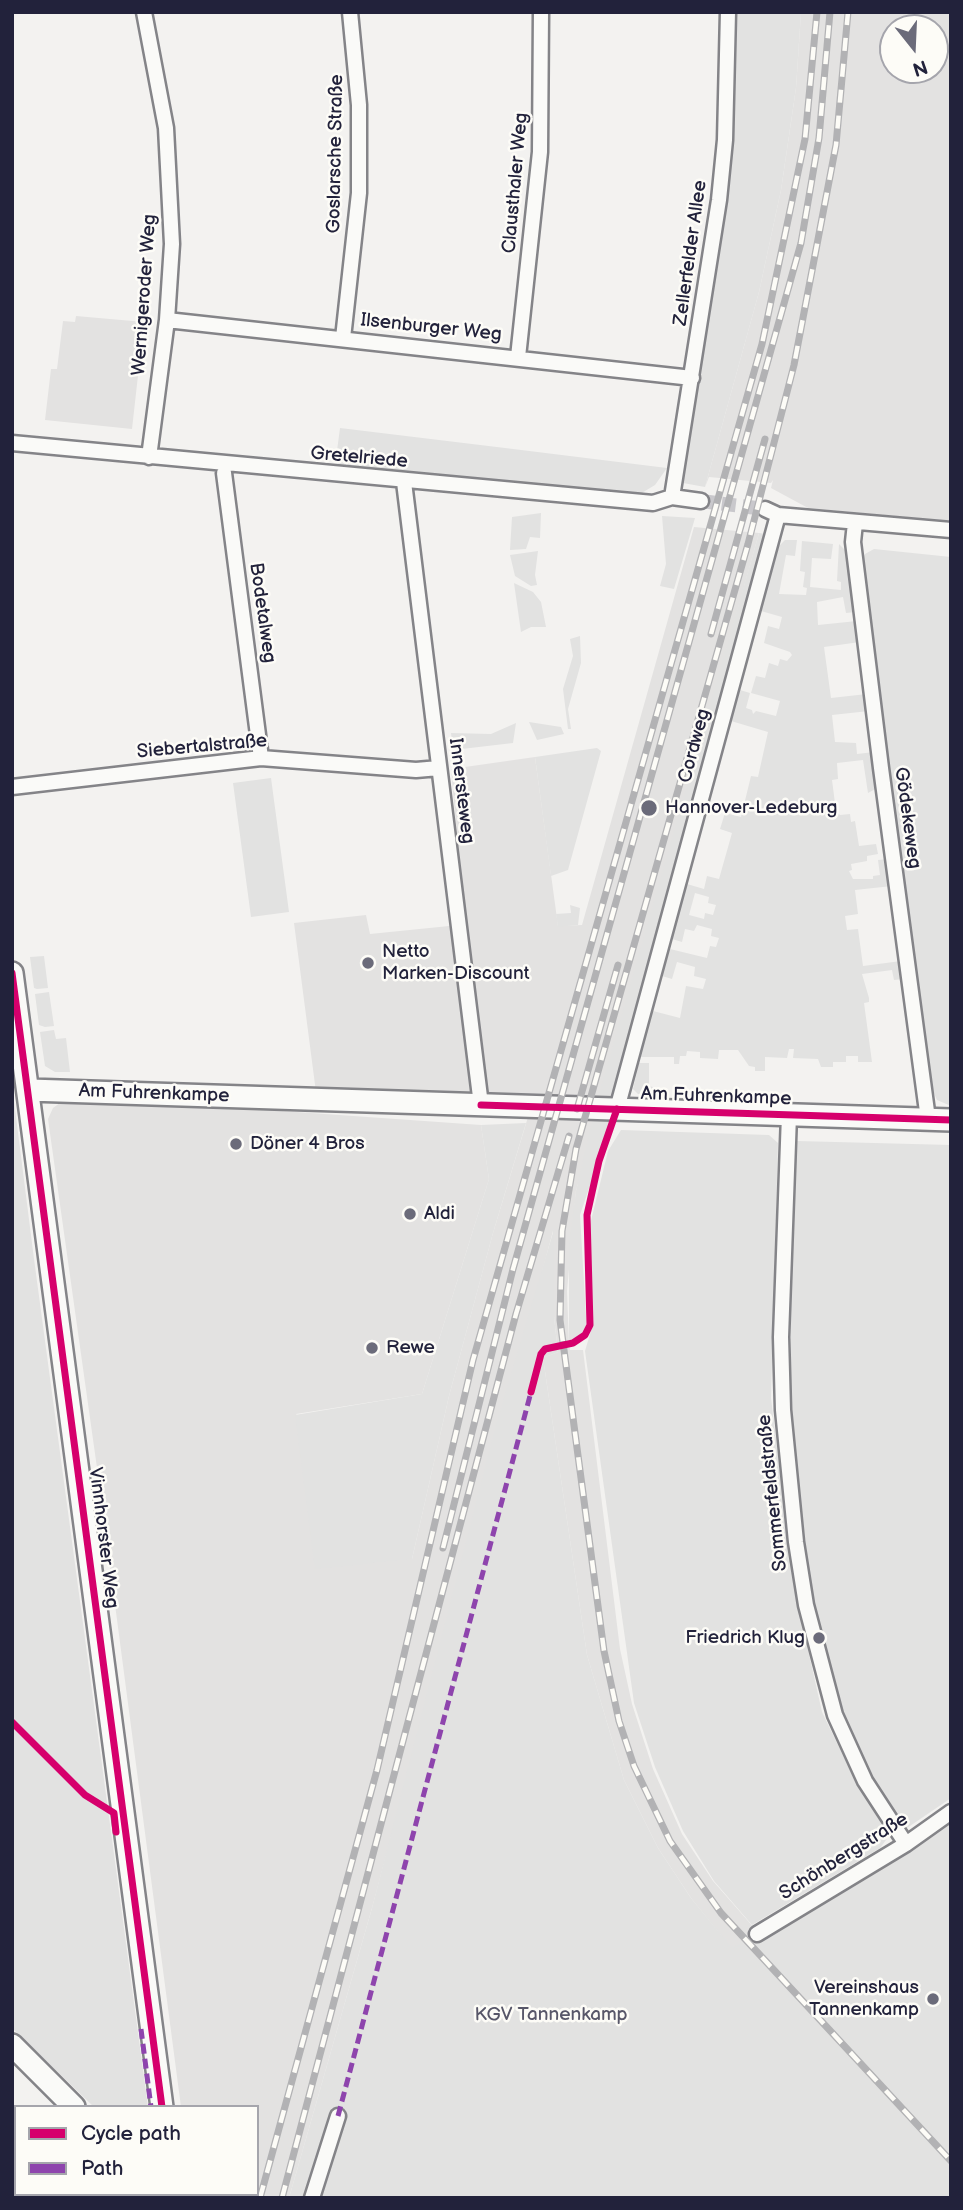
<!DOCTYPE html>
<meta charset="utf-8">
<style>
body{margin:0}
#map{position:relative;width:963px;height:2210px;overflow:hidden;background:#f3f2f0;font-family:"Balsamiq Sans",sans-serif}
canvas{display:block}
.frame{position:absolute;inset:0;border:14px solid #22223b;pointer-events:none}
.legend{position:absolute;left:14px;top:2105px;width:245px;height:91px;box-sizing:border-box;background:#fdfcf7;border:2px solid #a5a5ac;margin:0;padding:9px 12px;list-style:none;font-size:21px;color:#22223b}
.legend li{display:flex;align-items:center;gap:14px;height:35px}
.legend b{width:35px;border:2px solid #a5a5ac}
.north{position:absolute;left:879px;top:14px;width:70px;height:70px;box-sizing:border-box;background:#fdfcf7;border:2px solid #a5a5ac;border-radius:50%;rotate:162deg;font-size:19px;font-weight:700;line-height:28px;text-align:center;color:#22223b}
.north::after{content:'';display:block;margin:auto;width:24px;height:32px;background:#6b6b7a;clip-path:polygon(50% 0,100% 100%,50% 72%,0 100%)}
</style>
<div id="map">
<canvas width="963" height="2210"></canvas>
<div class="frame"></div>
<ul class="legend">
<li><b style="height:9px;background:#d6006c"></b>Cycle path</li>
<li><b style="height:9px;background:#8e44ad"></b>Path</li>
</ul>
<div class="north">N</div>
</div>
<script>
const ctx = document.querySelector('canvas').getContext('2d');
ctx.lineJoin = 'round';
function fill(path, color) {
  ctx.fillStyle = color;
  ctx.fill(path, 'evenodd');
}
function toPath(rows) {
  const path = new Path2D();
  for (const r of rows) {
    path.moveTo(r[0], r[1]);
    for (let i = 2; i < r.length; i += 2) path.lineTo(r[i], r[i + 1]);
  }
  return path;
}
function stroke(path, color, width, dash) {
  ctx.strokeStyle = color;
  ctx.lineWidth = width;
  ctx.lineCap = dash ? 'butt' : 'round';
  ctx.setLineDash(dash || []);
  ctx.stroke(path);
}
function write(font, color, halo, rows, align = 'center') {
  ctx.font = font + ' "Balsamiq Sans",sans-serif';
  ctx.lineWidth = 5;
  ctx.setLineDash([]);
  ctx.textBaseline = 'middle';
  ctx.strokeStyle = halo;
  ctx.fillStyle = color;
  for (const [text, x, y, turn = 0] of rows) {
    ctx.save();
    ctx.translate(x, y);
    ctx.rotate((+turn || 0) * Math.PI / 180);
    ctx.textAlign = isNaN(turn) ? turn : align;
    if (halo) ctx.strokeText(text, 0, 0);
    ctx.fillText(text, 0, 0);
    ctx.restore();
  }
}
fill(toPath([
 [801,12,951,12,951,521,808,508,771,488,773,480,771,483,709,477,705,487,759,292,781,190,796,88],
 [893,28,935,28,935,70,893,70],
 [76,316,144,322,132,429,45,420,51,369,57,369,63,321,75,322],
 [694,527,759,533,576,1191,567,1291,569,1344,570,1350,583,1350,620,1649,632,1704,653,1769,682,1834,713,1881,899,2093,731,1948,691,1898,658,1848,624,1780,587,1655,543,1358,558,1352,554,1317,553,1231,372,1908,289,2198,243,2198,244,2194,257,2194,257,2107,181,2107,98,1475,48,1119,53,1108,64,1100,254,1109,481,1125,489,1179,422,1394,296,1414,412,1559,449,1396,493,1233,531,1107,317,1100,294,923,366,915,370,934,459,925,479,1076,451,769,535,757,558,926,582,925]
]), '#e3e2e1');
fill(toPath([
 [733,12,801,12,796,88,781,190,759,292,705,487,683,483,681,479,685,461,679,459,707,319],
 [340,428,505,448,667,468,655,485,640,494,335,466],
 [541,513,540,538,530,537,526,549,510,550,512,517],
 [662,516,695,518,674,589,660,586,666,564],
 [759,533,772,535,615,1111,580,1215,587,1334,581,1341,569,1344,569,1244,576,1191,595,1109],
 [785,540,797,540,795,556,786,555,779,594,806,595,807,588,803,587,805,572,800,571,802,541,833,544,831,559,812,558,810,587,841,590,841,582,837,581,839,544,848,553,856,612,846,613,843,597,817,602,818,625,857,621,860,642,824,647,831,698,867,694,869,711,832,715,835,742,856,743,857,754,874,752,879,787,868,793,863,760,837,763,838,779,832,780,836,811,840,815,850,814,851,822,855,821,859,846,876,844,878,854,867,856,867,861,851,864,852,870,849,871,853,879,873,879,873,876,880,875,878,860,888,859,892,886,855,890,858,914,845,916,847,930,858,929,863,966,901,961,904,979,894,980,892,970,862,974,869,998,869,1002,864,1003,872,1062,858,1062,858,1056,846,1056,846,1062,833,1062,833,1067,821,1067,818,1059,793,1058,794,1049,789,1049,787,1058,765,1057,765,1071,755,1071,755,1067,749,1066,738,1050,719,1050,718,1059,700,1058,700,1052,687,1051,686,1056,680,1056,679,1064,674,1064,674,1057,640,1057,653,1011,680,1018,686,986,703,989,706,979,694,976,695,967,677,962,672,979,662,976,670,949,707,958,710,946,716,947,719,938,711,936,712,929,697,925,694,931,685,929,682,942,672,939,687,884,704,889,707,876,719,879,732,833,720,829,725,813,741,817,751,776,758,777,768,732,731,721,740,690,750,693,746,708,752,710,753,714,756,711,776,716,780,701,751,693,756,676,765,678,769,663,778,666,780,659,787,661,792,655,790,652,764,643,768,626,779,629,782,617,761,611,779,546],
 [695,893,709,897,708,903,716,905,713,915,705,913,704,919,689,915],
 [874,549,951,557,951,1106,937,1100,932,1089,862,560,865,554],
 [538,551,535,575,537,585,531,586,515,576,510,555],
 [514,583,533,592,541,602,546,627,531,627,521,632],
 [580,636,581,663,568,709,571,729,568,729,563,689,573,656,570,639],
 [529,722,561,727,564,734,537,740],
 [516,723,513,743,453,750,451,733,491,734],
 [597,748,601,751,568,870,551,876,535,757],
 [271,778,289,912,251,917,233,783],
 [570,905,580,908,578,925,558,927,556,914,571,913],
 [44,956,48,988,37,989,34,988,30,957],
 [49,992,54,1026,45,1027,39,1025,35,994],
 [54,1030,56,1039,66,1038,70,1072,55,1072,45,1066,40,1032],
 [639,1063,649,1063,649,1086,653,1087,653,1094,638,1094,633,1089],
 [12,1085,34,1259,148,2107,94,2107,12,2028],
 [526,1123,493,1233,449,1396,412,1559,315,1569,295,1415,422,1394,489,1179,481,1125],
 [621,1130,769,1135,778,1143,771,1398,794,1587,822,1712,852,1774,889,1836,880,1848,752,1925,714,1881,683,1831,655,1767,634,1703,585,1351,593,1324,588,1233,608,1151],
 [797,1141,951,1145,951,1798,907,1828,899,1822,865,1768,830,1680,811,1586,791,1427,790,1252],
 [554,1229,554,1317,558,1352,543,1358,587,1655,624,1780,658,1848,691,1898,732,1948,951,1812,951,2198,289,2198,372,1908,495,1429]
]), '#e2e2e1');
stroke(toPath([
 [701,501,765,509]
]), '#c9c8cc', 14, [14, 7]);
const street = toPath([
 [144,12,166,128,172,244,167,320,149,457],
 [167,320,692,378],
 [343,338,359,193,359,105,350,12],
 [518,357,540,152,541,12],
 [12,443,653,503,672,497,701,501],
 [224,473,261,758],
 [404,482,481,1105],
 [672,497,719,200,725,140,728,12],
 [765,509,778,515,951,530],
 [855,523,853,542,881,768,928,1119],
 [12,787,261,758,416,770,439,768],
 [617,1109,778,515],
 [789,1115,781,1337,783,1410,796,1542,806,1605,835,1715,865,1781,906,1844],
 [757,1934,906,1844,951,1812],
 [179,2194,193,2198],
 [312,2198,338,2116]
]);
const secondary = toPath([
 [12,973,162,2107],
 [29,1090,951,1120],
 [12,2045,74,2107],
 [171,2194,171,2198]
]);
stroke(street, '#848488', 19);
stroke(secondary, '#848488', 26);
stroke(street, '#fafaf8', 14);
stroke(secondary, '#fafaf8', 21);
const rail = toPath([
 [848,12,836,145,794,365,748,544,576,1149,562,1231,560,1320,604,1651,619,1721,634,1766,670,1841,721,1913,951,2161],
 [711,634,765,439],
 [577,1109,618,965],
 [443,1548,513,1269,801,243,819,138,830,12],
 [260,2198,377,1770,473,1360,762,344,805,139,817,12],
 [282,2198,516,1314,569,1136]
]);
stroke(rail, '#b2b2b4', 7);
stroke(rail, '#fdfcf7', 4.5, [13]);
stroke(toPath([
 [141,2029,151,2107],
 [338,2116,531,1392],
 [157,2198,157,2194]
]), '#8e44ad', 5, [10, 5]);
stroke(toPath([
 [12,973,162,2107],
 [481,1105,951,1120],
 [531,1392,541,1354,545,1349,573,1343,585,1335,590,1325,587,1215,599,1161,617,1109],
 [12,1722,85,1795,114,1813,116,1832]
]), '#d6006c', 7);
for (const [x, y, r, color] of [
 [649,808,9,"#6b6b7a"],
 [368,963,7,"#6b6b7a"],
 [236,1144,7,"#6b6b7a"],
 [410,1214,7,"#6b6b7a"],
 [372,1348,7,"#6b6b7a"],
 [819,1638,7,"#6b6b7a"],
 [933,1999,7,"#6b6b7a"]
]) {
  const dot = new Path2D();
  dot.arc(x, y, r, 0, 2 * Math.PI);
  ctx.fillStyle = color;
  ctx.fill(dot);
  stroke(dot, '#fdfcf7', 2.5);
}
write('19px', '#22223b', '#fdfcf7', [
 ["Goslarsche Straße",336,154,-89],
 ["Clausthaler Weg",516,183,-85],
 ["Zellerfelder Allee",691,253,-82],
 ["Wernigeroder Weg",145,295,-86],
 ["Ilsenburger Weg",431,328,6],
 ["Gretelriede",359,458,5],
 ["Bodetalweg",262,613,82],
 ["Cordweg",695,746,-75],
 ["Siebertalstraße",202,747,-5],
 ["Innersteweg",461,791,83],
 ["Gödekeweg",907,818,82],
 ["Am Fuhrenkampe",154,1094,2],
 ["Am Fuhrenkampe",716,1097,2],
 ["Sommerfeldstraße",773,1493,-96],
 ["Vinnhorster Weg",103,1538,83],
 ["Schönbergstraße",844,1857,-32]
]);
write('19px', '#22223b', '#fdfcf7', [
 ["Hannover-Ledeburg",665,808],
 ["Netto",382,952],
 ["Marken-Discount",382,974],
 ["Döner 4 Bros",250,1144],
 ["Aldi",424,1214],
 ["Rewe",386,1348],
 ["Friedrich Klug",805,1638,"right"],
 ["Vereinshaus",919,1988,"right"],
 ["Tannenkamp",919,2010,"right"]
], 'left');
write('19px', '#585769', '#fdfcf7', [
 ["KGV Tannenkamp",551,2015]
]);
</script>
